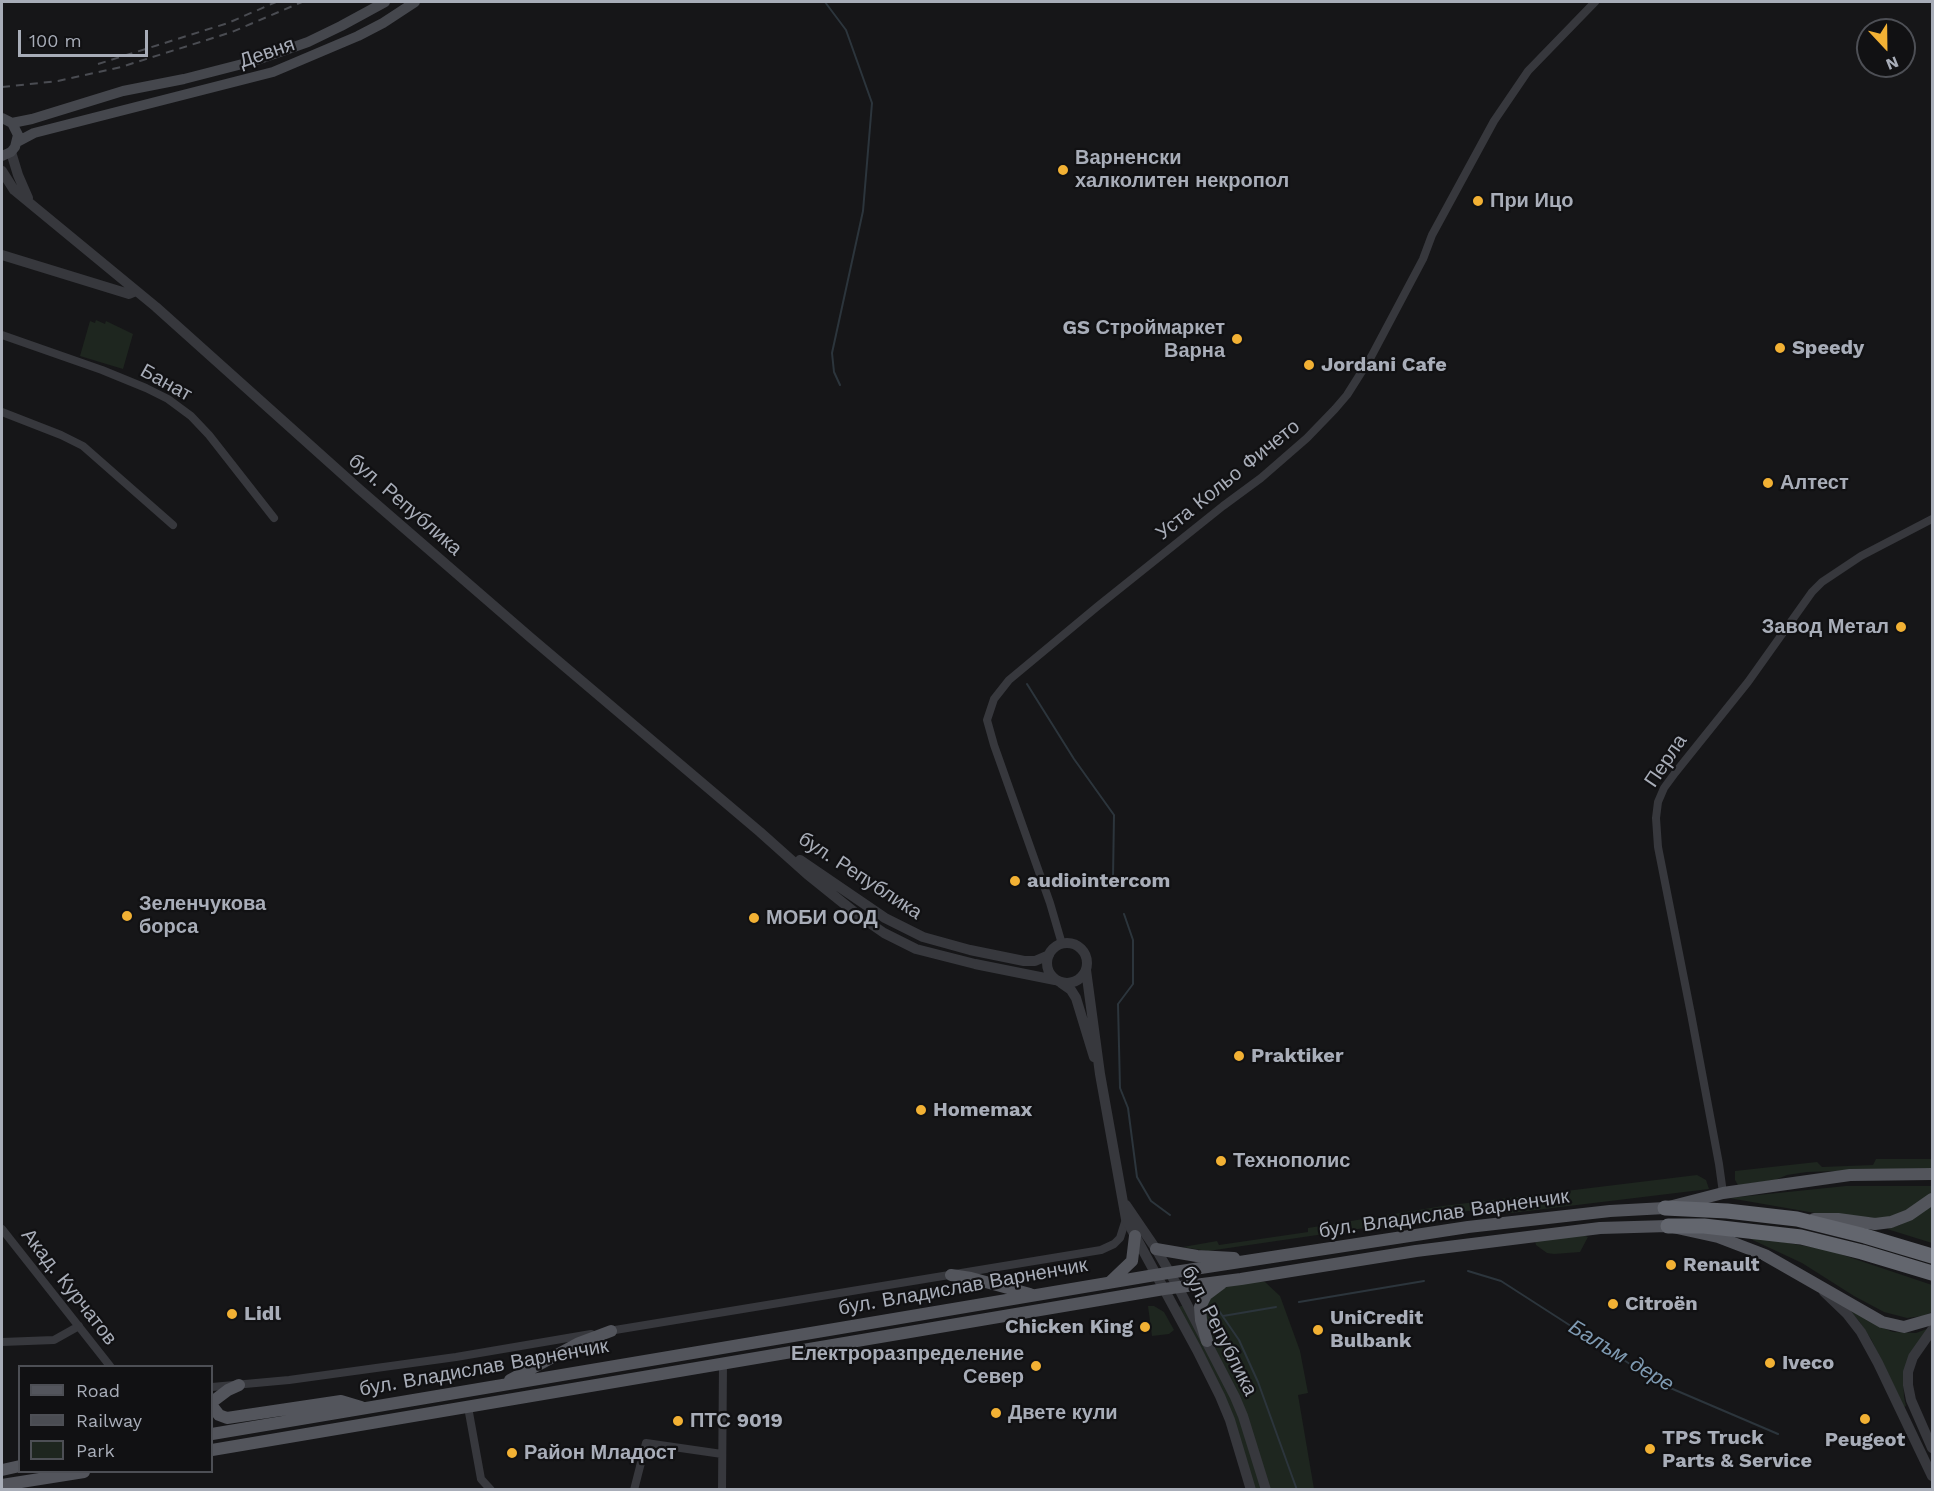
<!DOCTYPE html>
<meta charset="utf-8">
<style>
body{margin:0}
#map{position:relative;width:1934px;height:1491px;overflow:hidden;background:#161618;font-family:"Work Sans",sans-serif}
canvas{display:block}
.frame{position:absolute;inset:0;border:3px solid #a8adb8;pointer-events:none}
.legend{position:absolute;left:18px;top:1365px;width:195px;height:108px;box-sizing:border-box;background:#111113;border:2px solid #4d4f55;margin:0;padding:8px 10px;list-style:none;font-size:18px;color:#a8adb8}
.legend li{display:flex;align-items:center;gap:12px;height:30px}
.legend b{width:30px;border:2px solid #4d4f55}
.north{position:absolute;left:1856px;top:18px;width:60px;height:60px;box-sizing:border-box;background:#111113;border:2px solid #4d4f55;border-radius:50%;rotate:158deg;font-size:16px;font-weight:700;line-height:24px;text-align:center;color:#a8adb8}
.north::after{content:'';display:block;margin:auto;width:21px;height:27px;background:#f2b134;clip-path:polygon(50% 0,100% 100%,50% 72%,0 100%)}
.scale{position:absolute;left:18px;top:30px;width:130px;height:27px;box-sizing:border-box;border:3px solid #a8adb8;border-top:0;padding-left:8px;font-size:18px;line-height:21px;white-space:nowrap;color:#a8adb8;-webkit-text-stroke:4px #111113;paint-order:stroke}
</style>
<div id="map">
<canvas width="1934" height="1491"></canvas>
<div class="frame"></div>
<ul class="legend">
<li><b style="height:8px;background:#53555c"></b>Road</li>
<li><b style="height:8px;background:#4a4c52"></b>Railway</li>
<li><b style="height:16px;background:#1e261f"></b>Park</li>
</ul>
<div class="north">N</div>
<div class="scale">100 m</div>
</div>
<script>
const ctx = document.querySelector('canvas').getContext('2d');
ctx.lineJoin = 'round';
function fill(path, color) {
  ctx.fillStyle = color;
  ctx.fill(path, 'evenodd');
}
function toPath(rows) {
  const path = new Path2D();
  for (const r of rows) {
    if (r.length === 3) {
      path.moveTo(r[0] + r[2], r[1]);
      path.arc(r[0], r[1], r[2], 0, 2 * Math.PI);
      continue;
    }
    path.moveTo(r[0], r[1]);
    for (let i = 2; i < r.length; i += 2) path.lineTo(r[i], r[i + 1]);
  }
  return path;
}
function stroke(path, color, width, dash) {
  ctx.strokeStyle = color;
  ctx.lineWidth = width;
  ctx.lineCap = dash ? 'butt' : 'round';
  ctx.setLineDash(dash || []);
  ctx.stroke(path);
}
function write(font, color, halo, rows, align = 'center') {
  ctx.font = font + ' "Work Sans",sans-serif';
  ctx.lineWidth = 4.5;
  ctx.setLineDash([]);
  ctx.textBaseline = 'middle';
  ctx.strokeStyle = halo;
  ctx.fillStyle = color;
  for (const [text, x, y, turn = 0] of rows) {
    ctx.save();
    ctx.translate(x, y);
    ctx.rotate((+turn || 0) * Math.PI / 180);
    ctx.textAlign = isNaN(turn) ? turn : align;
    if (halo) ctx.strokeText(text, 0, 0);
    ctx.fillText(text, 0, 0);
    ctx.restore();
  }
}
fill(toPath([
 [96,320,105,324,106,321,133,334,123,369,80,356,90,321,95,323],
 [1876,1159,1932,1159,1932,1168,1807,1172,1787,1175,1775,1180,1738,1185,1735,1180,1735,1171,1817,1162,1822,1167,1873,1165],
 [1697,1175,1706,1180,1709,1189,1511,1213,1468,1211,1442,1216,1431,1220,1372,1227,1208,1251,1183,1247,1217,1241,1219,1245,1308,1232,1308,1228,1443,1206],
 [1846,1186,1932,1186,1932,1193,1896,1217,1885,1219,1815,1213,1729,1198],
 [1932,1204,1932,1243,1887,1229,1900,1225],
 [1583,1235,1588,1237,1580,1252,1554,1254,1547,1253,1536,1245,1535,1241],
 [1742,1235,1828,1250,1932,1285,1932,1312,1923,1316,1907,1318,1884,1312,1854,1296,1802,1263],
 [1241,1279,1265,1282,1280,1296,1300,1351,1308,1393,1298,1395,1314,1489,1250,1489,1230,1420,1174,1309,1186,1304,1205,1338,1206,1295],
 [1840,1301,1881,1327,1893,1332,1916,1333,1932,1327,1903,1373,1904,1397,1906,1406,1904,1407,1871,1339,1859,1321],
 [1148,1306,1154,1306,1164,1312,1174,1330,1169,1334,1152,1336]
]), '#1e261f');
stroke(toPath([
 [825,2,846,30,872,103,863,211,832,353,834,372,840,385],
 [1027,684,1074,759,1114,815,1113,878],
 [1124,914,1133,940,1133,984,1118,1004,1120,1088,1128,1108,1137,1177,1151,1201,1170,1215],
 [1468,1271,1501,1281,1661,1384,1778,1434],
 [1299,1302,1424,1281],
 [1215,1305,1239,1340,1258,1382,1297,1490],
 [1223,1316,1276,1307]
]), '#2c353c', 2);
stroke(toPath([
 [2,335,102,370,146,388,168,399,191,416,209,435,274,518],
 [2,412,61,435,83,446,173,525],
 [1062,944,1050,903,994,745,987,720,994,699,1009,680,1098,606,1223,506,1261,478,1307,438,1335,409,1347,395,1371,357,1423,259,1432,235,1494,121,1528,71,1595,2],
 [1723,1193,1719,1164,1691,1014,1658,847,1656,818,1658,802,1664,788,1675,773,1748,682,1812,592,1822,582,1861,556,1932,519],
 [2,1229,110,1366],
 [609,1331,1101,1250,1114,1244,1120,1238,1126,1219],
 [2,1342,54,1340,79,1326],
 [212,1387,289,1380,456,1357,591,1334],
 [468,1407,481,1479,491,1490],
 [634,1490,646,1443,722,1454],
 [722,1490,723,1364]
]), '#37383d', 8);
stroke(toPath([
 [11,152,18,175,28,198],
 [2,171,14,190,156,307,359,489,531,638,760,832,807,874,858,915,884,933,916,949,975,964,1055,980],
 [2,255,129,294,136,291],
 [800,860,885,918,923,937,970,950,1024,961,1035,961,1049,955],
 [1067,963,20],
 [1086,970,1100,1074,1126,1219,1197,1350,1220,1396,1230,1420,1251,1490],
 [1061,983,1071,990,1076,998,1094,1057],
 [1126,1205,1156,1249,1178,1287,1235,1397,1243,1416,1266,1490],
 [1824,1292,1847,1314,1861,1332,1878,1363,1932,1476],
 [1932,1330,1913,1357,1908,1372,1908,1385,1911,1400,1932,1448]
]), '#37383d', 10);
stroke(toPath([
 [2,118,12,123,18,135,15,147,11,152,2,156],
 [12,123,32,119,123,91,184,79,254,61,308,42,341,26,385,2],
 [17,142,34,133,273,72,358,36,383,23,415,2]
]), '#45474d', 10);
stroke(toPath([
 [1814,1219,1838,1219,1875,1224,1891,1222,1909,1215,1932,1199],
 [1156,1249,1197,1256,1234,1258],
 [951,1275,971,1278,1030,1294],
 [1110,1282,1132,1261,1135,1236],
 [1207,1341,1201,1320,1200,1307,1206,1295,1222,1283],
 [510,1380,579,1343,611,1331],
 [212,1402,228,1390,239,1385],
 [212,1406,219,1415,227,1418,341,1401,361,1407],
 [212,1434,1155,1275,1468,1227,1610,1211,1665,1208,1723,1193,1850,1175,1932,1174],
 [212,1450,1164,1289,1241,1279,1416,1251,1600,1228,1668,1226,1718,1237,1765,1255,1882,1322,1904,1327,1932,1319],
 [2,1470,20,1466],
 [2,1485,84,1472]
]), '#53555c', 12);
stroke(toPath([
 [1665,1208,1727,1211,1797,1219,1865,1236,1932,1256],
 [1668,1226,1704,1226,1801,1237,1862,1252,1932,1273]
]), '#63666e', 15);
stroke(toPath([
 [98,64,228,23,276,2],
 [2,87,58,81,121,67,232,32,302,2]
]), '#4a4c52', 2, [8, 6]);
for (const [x, y, r, color] of [
 [1063,170,6,"#f2b134"],
 [1478,201,6,"#f2b134"],
 [1237,339,6,"#f2b134"],
 [1780,348,6,"#f2b134"],
 [1309,365,6,"#f2b134"],
 [1768,483,6,"#f2b134"],
 [1901,627,6,"#f2b134"],
 [1015,881,6,"#f2b134"],
 [127,916,6,"#f2b134"],
 [754,918,6,"#f2b134"],
 [1239,1056,6,"#f2b134"],
 [921,1110,6,"#f2b134"],
 [1221,1161,6,"#f2b134"],
 [1671,1265,6,"#f2b134"],
 [1613,1304,6,"#f2b134"],
 [232,1314,6,"#f2b134"],
 [1145,1327,6,"#f2b134"],
 [1318,1330,6,"#f2b134"],
 [1770,1363,6,"#f2b134"],
 [1036,1366,6,"#f2b134"],
 [996,1413,6,"#f2b134"],
 [1865,1419,6,"#f2b134"],
 [678,1421,6,"#f2b134"],
 [1650,1449,6,"#f2b134"],
 [512,1453,6,"#f2b134"]
]) {
  const dot = new Path2D();
  dot.arc(x, y, r, 0, 2 * Math.PI);
  ctx.fillStyle = color;
  ctx.fill(dot);
  stroke(dot, '#111113', 2);
}
write('20px', '#a8adb8', '#111113', [
 ["Девня",267,53,-19],
 ["Банат",166,383,29],
 ["Уста Кольо Фичето",1228,480,-39],
 ["бул. Република",405,505,41],
 ["Перла",1666,761,-56],
 ["бул. Република",860,876,33],
 ["бул. Владислав Варненчик",1444,1214,-8],
 ["Акад. Курчатов",69,1287,52],
 ["бул. Владислав Варненчик",963,1287,-10],
 ["бул. Република",1219,1331,63],
 ["бул. Владислав Варненчик",484,1368,-10]
]);
write('bold 20px', '#a8adb8', '#111113', [
 ["Варненски",1075,158],
 ["халколитен некропол",1075,181],
 ["При Ицо",1490,201],
 ["GS Строймаркет",1225,328,"right"],
 ["Варна",1225,351,"right"],
 ["Speedy",1792,348],
 ["Jordani Cafe",1321,365],
 ["Алтест",1780,483],
 ["Завод Метал",1889,627,"right"],
 ["audiointercom",1027,881],
 ["Зеленчукова",139,904],
 ["борса",139,927],
 ["МОБИ ООД",766,918],
 ["Praktiker",1251,1056],
 ["Homemax",933,1110],
 ["Технополис",1233,1161],
 ["Renault",1683,1265],
 ["Citroën",1625,1304],
 ["Lidl",244,1314],
 ["UniCredit",1330,1318],
 ["Bulbank",1330,1341],
 ["Chicken King",1133,1327,"right"],
 ["Електроразпределение",1024,1354,"right"],
 ["Север",1024,1377,"right"],
 ["Iveco",1782,1363],
 ["Двете кули",1008,1413],
 ["ПТС 9019",690,1421],
 ["TPS Truck",1662,1438],
 ["Parts & Service",1662,1461],
 ["Peugeot",1865,1440,"center"],
 ["Район Младост",524,1453]
], 'left');
write('italic 21px', '#7f9bb3', '#111113', [
 ["Балъм дере",1621,1356,31]
]);
</script>
